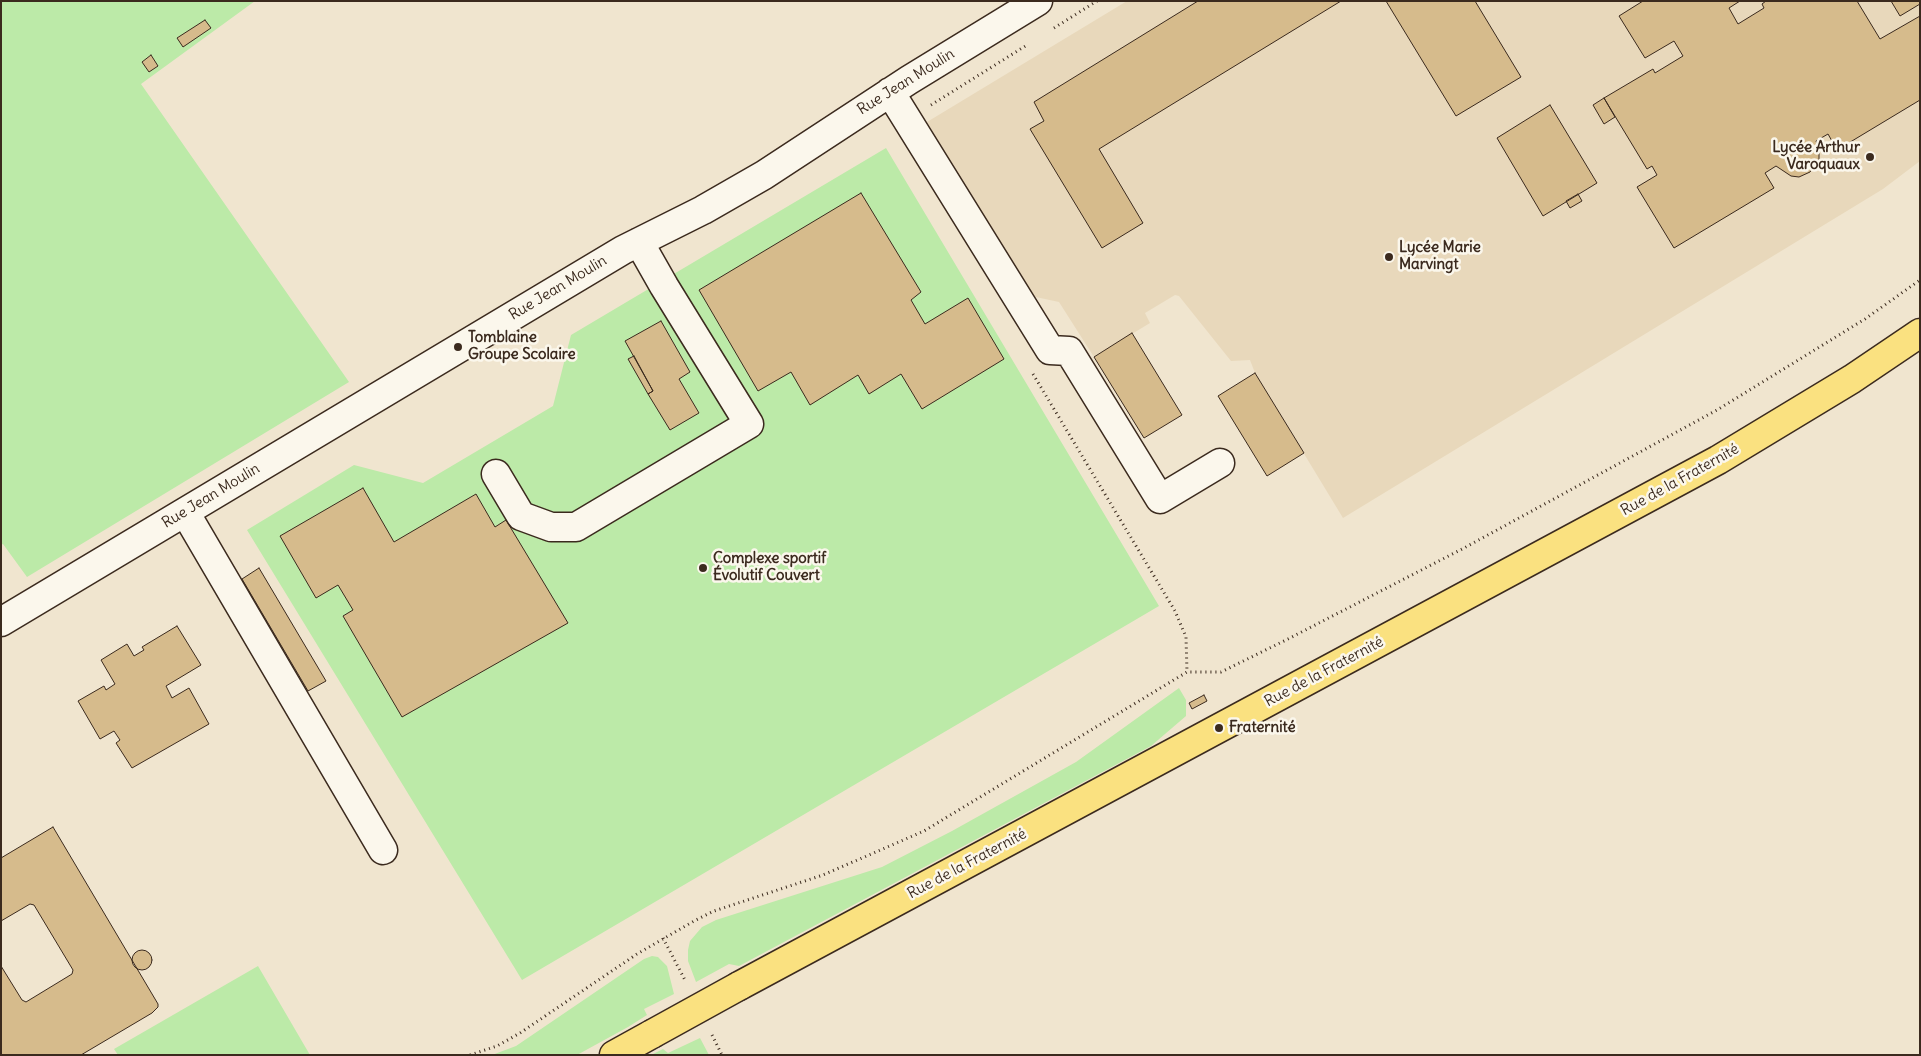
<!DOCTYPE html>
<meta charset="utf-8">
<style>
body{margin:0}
#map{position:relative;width:1921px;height:1056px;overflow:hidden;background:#f0e5cf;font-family:Delius,sans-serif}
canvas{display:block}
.frame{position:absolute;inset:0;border:2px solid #3b2a1e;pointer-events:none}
</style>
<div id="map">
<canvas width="1921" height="1056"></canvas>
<div class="frame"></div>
</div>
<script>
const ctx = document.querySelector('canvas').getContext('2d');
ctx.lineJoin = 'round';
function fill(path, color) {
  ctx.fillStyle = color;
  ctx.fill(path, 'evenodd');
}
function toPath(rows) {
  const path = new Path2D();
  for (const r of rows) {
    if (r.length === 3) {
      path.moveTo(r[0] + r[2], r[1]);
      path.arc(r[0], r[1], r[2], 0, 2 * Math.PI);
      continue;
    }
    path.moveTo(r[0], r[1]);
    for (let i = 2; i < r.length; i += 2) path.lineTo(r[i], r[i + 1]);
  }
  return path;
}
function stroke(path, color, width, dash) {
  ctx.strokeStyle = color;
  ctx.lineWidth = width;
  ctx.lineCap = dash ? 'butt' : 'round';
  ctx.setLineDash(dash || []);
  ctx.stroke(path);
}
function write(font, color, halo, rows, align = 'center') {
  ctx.font = font + ' Delius,sans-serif';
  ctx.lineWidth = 5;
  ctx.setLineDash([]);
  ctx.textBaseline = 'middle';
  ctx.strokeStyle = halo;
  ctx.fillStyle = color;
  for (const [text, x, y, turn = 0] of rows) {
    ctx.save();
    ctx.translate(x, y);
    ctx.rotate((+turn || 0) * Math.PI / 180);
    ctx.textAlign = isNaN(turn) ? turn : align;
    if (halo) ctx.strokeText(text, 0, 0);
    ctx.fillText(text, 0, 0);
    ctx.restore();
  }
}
fill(toPath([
 [1127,1,1920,1,1920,161,1883,189,1343,518,1255,373,1250,360,1231,361,1179,296,1175,295,1145,313,1150,323,1094,357,1059,302,1031,296,927,122]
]), '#e8d8bb');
fill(toPath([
 [1,1,255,1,141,84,349,382,27,577,3,544,1,545],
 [886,148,1159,606,522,980,247,530,354,465,423,483,553,406,571,335],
 [1179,688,1186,700,1186,716,1151,746,739,966,729,964,696,982,688,961,688,950,690,941,702,927,716,920,882,867,952,831,1076,762],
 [652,956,658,957,667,966,674,994,644,1009,647,1015,628,1027,577,1055,492,1055,516,1046,644,959],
 [258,966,310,1055,118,1055,114,1049],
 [700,1038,709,1055,651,1055,663,1049,668,1053]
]), '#bceaa8');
const building = toPath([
 [1198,1,1341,1,1099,149,1143,223,1102,248,1030,129,1044,121,1034,102,1198,1],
 [1386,1,1475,1,1521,77,1456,116,1386,1],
 [1643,1,1740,1,1729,8,1738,24,1764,8,1762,4,1766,1,1857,1,1880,39,1920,16,1920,100,1837,150,1828,134,1816,141,1819,149,1819,160,1810,172,1799,177,1791,176,1776,166,1765,173,1774,188,1674,248,1637,187,1657,175,1652,166,1647,169,1604,98,1653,69,1655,73,1683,56,1674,41,1645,58,1619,16,1643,1],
 [1891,1,1920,1,1920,4,1900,16,1891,1],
 [205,20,211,28,183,47,177,38,205,20],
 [151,55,158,66,149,72,142,62,151,55],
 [1604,98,1615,117,1604,124,1593,105,1604,98],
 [1550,105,1597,183,1543,216,1497,138,1550,105],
 [861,193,921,292,911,300,925,324,968,298,1004,359,922,409,901,374,869,394,858,375,810,405,791,372,758,391,699,290,861,193],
 [1578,194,1582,201,1570,208,1566,201,1578,194],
 [661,321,690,372,679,379,699,413,670,430,648,394,653,391,625,341,661,321],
 [1132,333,1182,415,1144,438,1094,357,1132,333],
 [634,356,653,391,648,394,628,359,634,356],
 [1255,373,1304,453,1267,476,1218,396,1255,373],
 [363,488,394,542,476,494,495,527,506,520,568,623,402,717,343,616,353,610,338,585,316,598,280,536,363,488],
 [259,568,326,681,308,691,242,579,259,568],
 [177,626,201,665,166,686,172,698,189,688,209,724,132,768,116,743,120,740,114,731,100,739,78,701,104,686,106,690,115,684,101,660,127,644,134,656,144,650,142,647,177,626],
 [1204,695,1207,701,1192,709,1189,703,1204,695],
 [53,827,158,1004,158,1007,152,1013,81,1055,1,1055,1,966,22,1000,26,1002,72,974,73,970,34,905,30,904,1,921,1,858,53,827],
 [142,960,10]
]);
fill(building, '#d6bb8c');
stroke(building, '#3b2a1e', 1);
const minor = toPath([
 [890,92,1050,350,1069,351,1160,499,1220,463],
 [496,474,521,516,551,527,576,527,749,424,664,286,639,242],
 [185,512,383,850],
 [1,622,623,250,703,210,764,175,909,80,1038,1]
]);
const major = toPath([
 [739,986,1718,460,1852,379,1920,333],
 [614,1055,652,1034]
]);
stroke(minor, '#3b2a1e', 31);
stroke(major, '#3b2a1e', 31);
stroke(toPath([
 [1054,28,1097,1],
 [931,105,1027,45],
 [1033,374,1175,611,1186,637,1187,672],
 [663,938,686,982],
 [712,1035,722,1055],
 [470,1055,497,1046,520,1033,637,954,694,921,714,911,823,875,924,831,1187,672,1221,672,1288,639,1464,548,1717,410,1865,319,1920,280]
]), '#3b2a1e', 3, [1, 4]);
stroke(minor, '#fbf7ec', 28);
stroke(major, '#fae180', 28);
const majorBridge = toPath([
 [652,1034,739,986]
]);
stroke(majorBridge, '#3b2a1e', 31, []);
stroke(majorBridge, '#fae180', 28);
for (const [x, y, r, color] of [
 [1870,157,5,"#3b2a1e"],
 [1389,257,5,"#3b2a1e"],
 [458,347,5,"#3b2a1e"],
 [703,568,5,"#3b2a1e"],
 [1219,728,5,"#3b2a1e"]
]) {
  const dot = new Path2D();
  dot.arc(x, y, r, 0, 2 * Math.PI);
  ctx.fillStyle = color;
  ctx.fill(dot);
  stroke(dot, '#fbf7ec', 2);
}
write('15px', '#3b2a1e', '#fbf7ec', [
 ["Rue Jean Moulin",906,82,-32],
 ["Rue Jean Moulin",558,288,-31],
 ["Rue de la Fraternité",1680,480,-29],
 ["Rue Jean Moulin",211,496,-31],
 ["Rue de la Fraternité",1324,672,-28],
 ["Rue de la Fraternité",967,864,-28]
]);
write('bold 15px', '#3b2a1e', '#fbf7ec', [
 ["Lycée Arthur",1860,148,"right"],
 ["Varoquaux",1860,165,"right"],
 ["Lycée Marie",1399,248],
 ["Marvingt",1399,265],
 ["Tomblaine",468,338],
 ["Groupe Scolaire",468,355],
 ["Complexe sportif",713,559],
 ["Évolutif Couvert",713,576],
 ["Fraternité",1229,728]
], 'left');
</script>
